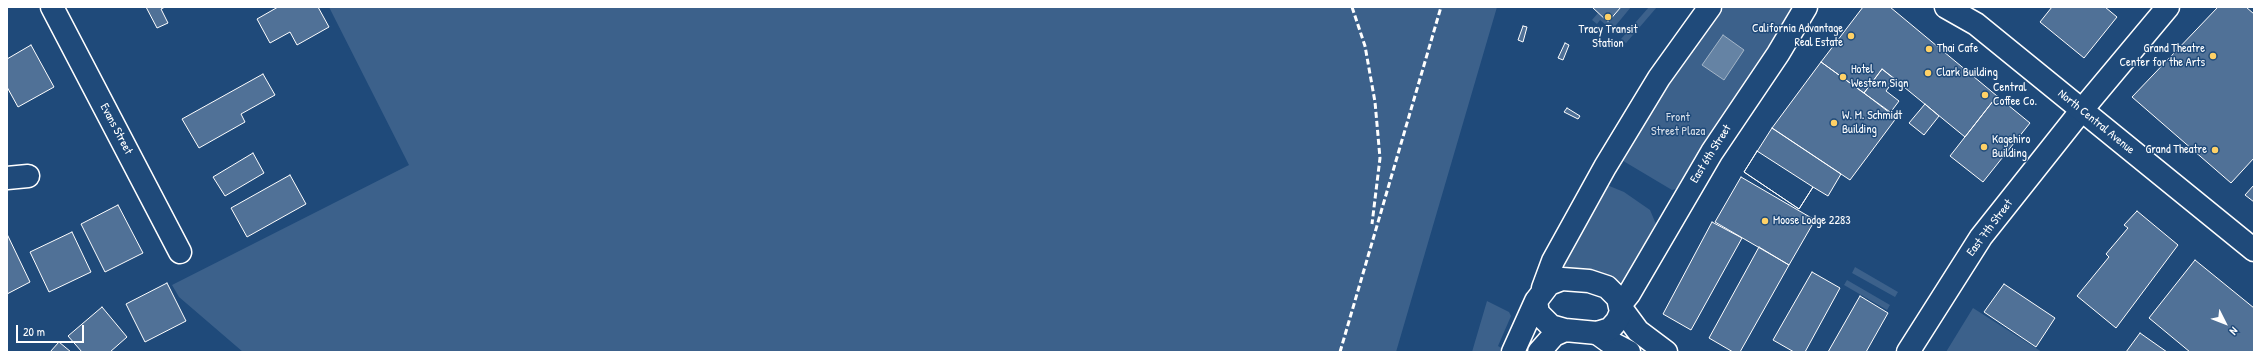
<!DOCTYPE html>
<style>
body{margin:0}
#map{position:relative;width:2261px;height:359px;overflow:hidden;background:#1f4a7a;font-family:"Patrick Hand",sans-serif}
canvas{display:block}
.frame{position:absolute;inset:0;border:8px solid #fff;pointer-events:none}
.north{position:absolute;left:2205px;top:303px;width:40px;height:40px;-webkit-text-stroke:3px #1f4a7a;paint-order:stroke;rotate:132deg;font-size:11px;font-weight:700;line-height:16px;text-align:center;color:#fff}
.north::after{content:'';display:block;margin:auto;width:14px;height:18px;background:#fff;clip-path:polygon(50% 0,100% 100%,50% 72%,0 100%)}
.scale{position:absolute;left:16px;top:325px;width:68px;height:18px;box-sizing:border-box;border:2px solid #fff;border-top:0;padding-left:5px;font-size:12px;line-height:14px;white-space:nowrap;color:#fff;-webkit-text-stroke:3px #1f4a7a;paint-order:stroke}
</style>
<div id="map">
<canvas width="2261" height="359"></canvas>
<div class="frame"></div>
<div class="north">N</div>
<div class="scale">20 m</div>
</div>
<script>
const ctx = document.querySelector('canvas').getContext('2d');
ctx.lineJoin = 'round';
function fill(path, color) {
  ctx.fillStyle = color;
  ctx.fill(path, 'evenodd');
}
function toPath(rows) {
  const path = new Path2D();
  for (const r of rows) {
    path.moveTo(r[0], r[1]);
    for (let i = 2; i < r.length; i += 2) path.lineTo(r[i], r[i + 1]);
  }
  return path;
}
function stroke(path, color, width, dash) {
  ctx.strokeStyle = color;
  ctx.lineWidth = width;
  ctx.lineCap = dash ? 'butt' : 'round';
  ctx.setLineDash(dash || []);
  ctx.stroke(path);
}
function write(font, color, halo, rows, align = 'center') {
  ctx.font = font + ' "Patrick Hand",sans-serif';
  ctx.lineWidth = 3;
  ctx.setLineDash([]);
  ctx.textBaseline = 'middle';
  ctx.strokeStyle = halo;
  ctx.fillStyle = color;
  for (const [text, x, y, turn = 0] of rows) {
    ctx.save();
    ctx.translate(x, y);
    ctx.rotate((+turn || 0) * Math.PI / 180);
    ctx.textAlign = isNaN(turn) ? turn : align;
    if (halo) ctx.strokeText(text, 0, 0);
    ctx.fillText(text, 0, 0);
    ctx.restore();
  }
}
fill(toPath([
 [329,7,1497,7,1396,352,243,352,179,297,172,285,409,165],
 [1621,7,1631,7,1612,30,1600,20,1597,24,1592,20,1598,13,1608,21],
 [1649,7,1657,7,1626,43,1621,39],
 [1722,7,1797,7,1679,188,1672,190,1625,162,1622,160,1622,153,1706,24],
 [1607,185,1624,192,1650,210,1656,224,1656,228,1623,283,1562,271,1559,263],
 [1855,267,1898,292,1895,297,1852,273],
 [1847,280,1890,305,1887,310,1844,285],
 [1487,301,1509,312,1511,316,1498,346,1503,349,1502,352,1472,352],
 [1973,308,2042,352,1946,352]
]), '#3c618b');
const water = toPath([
 [1723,35,1744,50,1724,80,1702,65,1723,35]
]);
fill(water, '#6583a4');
stroke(water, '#a3b5c8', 1);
const building = toPath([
 [146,7,165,7,161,9,168,23,157,28,146,7],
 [278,7,318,7,329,27,297,45,290,32,270,43,257,19,278,7],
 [1592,7,1621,7,1608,22,1592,7],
 [1863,7,1890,7,1997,96,1965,137,1882,69,1864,93,1821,62,1863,7],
 [2052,7,2105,7,2117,17,2084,58,2040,22,2052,7],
 [2218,7,2246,7,2254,14,2254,158,2231,183,2132,97,2218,7],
 [1523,26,1527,27,1523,42,1518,40,1523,26],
 [1565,43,1569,45,1563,60,1558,58,1565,43],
 [31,45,54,87,18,107,7,87,7,59,31,45],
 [1821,62,1897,117,1850,180,1772,128,1821,62],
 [1882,69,1895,79,1886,91,1899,101,1890,113,1864,93,1882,69],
 [263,74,275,95,241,114,245,122,199,148,182,119,263,74],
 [1997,96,2030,123,1983,182,1950,156,1997,96],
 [1925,104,1939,116,1924,135,1909,123,1925,104],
 [1567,108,1580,116,1578,119,1564,112,1567,108],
 [1772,128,1841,174,1828,196,1813,187,1799,209,1744,172,1772,128],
 [1757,151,1813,187,1799,209,1744,172,1757,151],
 [253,153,264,173,225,196,213,177,253,153],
 [290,175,306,204,247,237,231,208,290,175],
 [1741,177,1815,220,1789,265,1715,222,1741,177],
 [2254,185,2254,202,2245,195,2254,185],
 [118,205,143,253,105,272,81,224,118,205],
 [2137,211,2178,245,2116,328,2077,296,2109,257,2106,254,2128,228,2124,225,2137,211],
 [1712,222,1742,238,1691,330,1663,314,1712,222],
 [72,232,91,272,49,292,30,252,72,232],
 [7,234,30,282,7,294,7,234],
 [1759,247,1789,265,1740,352,1733,352,1709,338,1759,247],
 [2195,260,2254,308,2254,352,2190,352,2149,318,2195,260],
 [1812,272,1840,288,1805,352,1794,352,1773,340,1812,272],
 [167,283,186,321,145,342,126,304,167,283],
 [2004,284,2055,318,2036,347,1984,312,2004,284],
 [1860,296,1888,313,1866,352,1828,352,1860,296],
 [102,307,127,337,110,352,82,352,68,336,102,307],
 [2140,333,2167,352,2126,352,2140,333],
 [59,342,71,352,50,352,59,342]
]);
fill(building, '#507197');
stroke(building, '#fff', 1);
const street = toPath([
 [52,7,180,252],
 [7,178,28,176],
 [1621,308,1638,331,1666,352],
 [1597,333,1608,341,1629,352],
 [1908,352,1981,237,2081,111,2168,7]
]);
const secondary = toPath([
 [1946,7,1976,24,2254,250],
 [1543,288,1553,261,1605,167,1659,78,1710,7],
 [1621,304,1629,294,1712,152,1778,54,1806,7],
 [1513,352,1536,301],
 [1539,352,1554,335,1565,330,1597,333,1610,329,1617,321,1621,312,1618,298,1607,287,1589,281,1562,279,1549,284,1536,301,1538,313,1551,326,1565,330]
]);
stroke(street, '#fff', 25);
stroke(secondary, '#fff', 25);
stroke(street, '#1f4a7a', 22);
stroke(secondary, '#1f4a7a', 22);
stroke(toPath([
 [1352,7,1365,46,1375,102,1380,158,1372,224],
 [1340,352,1441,7]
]), '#fff', 3, [6, 3]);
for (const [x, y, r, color] of [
 [1608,17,4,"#ffd166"],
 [1851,36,4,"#ffd166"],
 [1929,49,4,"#ffd166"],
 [2213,56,4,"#ffd166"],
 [1928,73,4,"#ffd166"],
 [1843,77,4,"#ffd166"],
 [1985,95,4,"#ffd166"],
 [1834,123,4,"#ffd166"],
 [1984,147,4,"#ffd166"],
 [2215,150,4,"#ffd166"],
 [1765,221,4,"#ffd166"]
]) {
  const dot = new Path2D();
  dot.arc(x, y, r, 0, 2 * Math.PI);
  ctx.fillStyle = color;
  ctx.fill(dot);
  stroke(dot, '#1f4a7a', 1.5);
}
write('12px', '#fff', '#1f4a7a', [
 ["California Advantage",1843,29,"right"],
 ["Real Estate",1843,43,"right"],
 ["Tracy Transit",1608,30,"center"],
 ["Station",1608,44,"center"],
 ["Thai Cafe",1937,49],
 ["Grand Theatre",2205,49,"right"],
 ["Center for the Arts",2205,63,"right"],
 ["Hotel",1851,70],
 ["Western Sign",1851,84],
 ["Clark Building",1936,73],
 ["Central",1993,88],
 ["Coffee Co.",1993,102],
 ["W. M. Schmidt",1842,116],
 ["Building",1842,130],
 ["Kagehiro",1992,140],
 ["Building",1992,154],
 ["Grand Theatre",2207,150,"right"],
 ["Moose Lodge 2283",1773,221]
], 'left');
write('12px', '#d8dfe8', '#1f4a7a', [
 ["Front",1678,118],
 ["Street Plaza",1678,132]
]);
write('12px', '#fff', '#1f4a7a', [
 ["North Central Avenue",2096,122,39],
 ["Evans Street",116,129,62],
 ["East 6th Street",1711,154,-58],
 ["East 7th Street",1990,228,-53]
]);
</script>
